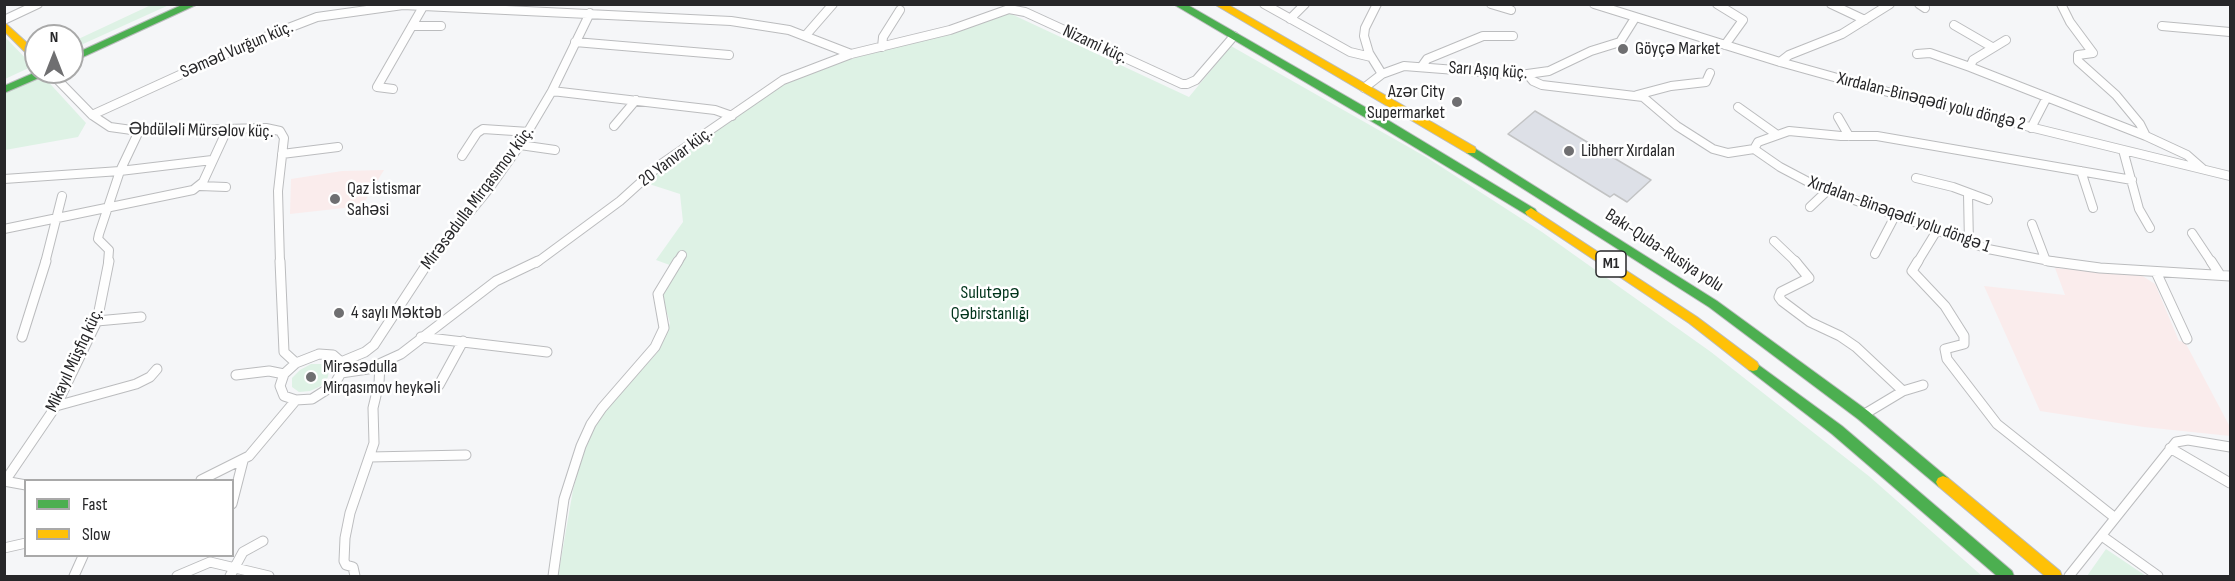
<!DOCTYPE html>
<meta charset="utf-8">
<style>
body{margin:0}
#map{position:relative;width:2235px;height:581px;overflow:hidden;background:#f5f6f8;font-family:"Sofia Sans Condensed",sans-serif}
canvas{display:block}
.frame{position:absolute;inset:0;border:6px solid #272729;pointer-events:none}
.legend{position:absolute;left:24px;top:479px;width:210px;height:78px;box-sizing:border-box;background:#fff;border:2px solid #a9a9a9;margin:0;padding:8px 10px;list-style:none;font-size:18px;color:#272729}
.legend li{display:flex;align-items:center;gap:12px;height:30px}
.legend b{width:30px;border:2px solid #a9a9a9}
.north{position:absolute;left:24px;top:24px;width:60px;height:60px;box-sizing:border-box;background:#fff;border:2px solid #a9a9a9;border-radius:50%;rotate:0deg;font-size:16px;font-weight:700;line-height:24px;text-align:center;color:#272729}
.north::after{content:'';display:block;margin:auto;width:21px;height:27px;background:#6f6f71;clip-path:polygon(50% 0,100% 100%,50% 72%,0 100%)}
</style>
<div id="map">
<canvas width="2235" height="581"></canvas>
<div class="frame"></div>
<ul class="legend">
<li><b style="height:8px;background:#4caf50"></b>Fast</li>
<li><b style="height:8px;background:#ffc107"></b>Slow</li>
</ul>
<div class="north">N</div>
</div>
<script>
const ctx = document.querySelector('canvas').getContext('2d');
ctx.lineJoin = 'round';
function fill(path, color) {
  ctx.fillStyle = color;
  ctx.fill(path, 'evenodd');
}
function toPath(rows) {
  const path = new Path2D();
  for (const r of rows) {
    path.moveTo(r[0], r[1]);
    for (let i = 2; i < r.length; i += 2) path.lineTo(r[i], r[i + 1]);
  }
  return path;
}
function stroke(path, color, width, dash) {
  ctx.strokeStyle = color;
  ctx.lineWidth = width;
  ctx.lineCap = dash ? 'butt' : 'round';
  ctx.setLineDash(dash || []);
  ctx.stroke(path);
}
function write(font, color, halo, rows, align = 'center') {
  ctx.font = font + ' "Sofia Sans Condensed",sans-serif';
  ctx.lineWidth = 5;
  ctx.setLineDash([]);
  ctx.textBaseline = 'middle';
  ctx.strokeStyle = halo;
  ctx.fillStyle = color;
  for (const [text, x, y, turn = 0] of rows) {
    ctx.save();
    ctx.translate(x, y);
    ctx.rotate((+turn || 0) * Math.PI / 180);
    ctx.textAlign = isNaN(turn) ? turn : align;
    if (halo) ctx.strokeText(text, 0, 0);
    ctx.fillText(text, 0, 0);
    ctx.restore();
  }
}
fill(toPath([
 [384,170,362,206,290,214,291,179,342,171],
 [2055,268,2141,275,2155,284,2179,341,2185,342,2230,427,2230,436,2144,427,2040,411,1984,286,2065,295]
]), '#faecec');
fill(toPath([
 [151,5,169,5,72,49,72,42],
 [1007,12,1189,97,1231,46,1426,157,1542,232,1711,352,1870,477,1982,576,558,576,573,490,581,459,599,417,657,353,670,323,662,296,678,268,656,260,683,222,680,194,646,183,664,165,787,80,824,66,969,28],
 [5,37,33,66,5,79,4,79],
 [43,76,86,123,78,137,5,150,4,93],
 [311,364,322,364,329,369,328,377,321,386,310,391,299,392,292,387,292,378,300,370],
 [2106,549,2146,576,2087,576]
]), '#def2e5');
const building = toPath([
 [1535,111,1651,180,1627,202,1614,194,1610,197,1508,134,1535,111]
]);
fill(building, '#dde0e7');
stroke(building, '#c2c3c4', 1.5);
const streetFar1 = toPath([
 [1264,4,1350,52,1371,57],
 [1377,4,1365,28,1364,36,1369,53,1382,74],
 [1491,4,1511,10],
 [1594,4,1780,62,1895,94,2230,176],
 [1717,4,1743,20,1725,45],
 [1831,4,1865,20],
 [1919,4,1925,8],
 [2061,4,2070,22,2093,53,2078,55,2078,61,2116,95,2140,124,2146,136],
 [1290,19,1305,4],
 [4,20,38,4],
 [1954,25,1992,47],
 [412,26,441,26],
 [2162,26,2230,32],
 [806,35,833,4],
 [2006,40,1973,60,1970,67,2146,136,2187,155,2203,169],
 [575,42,729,55],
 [882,47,883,37,900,10],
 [1917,54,1930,53,1970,67],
 [1780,62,1789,55,1842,34,1890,4],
 [1422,66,1427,59,1483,36,1513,36],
 [50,72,92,115,110,127,139,131,266,128,280,131,284,138,278,191,280,263],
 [1528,75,1533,81,1542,85,1643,97,1677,126,1713,149,1728,153,1754,149],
 [1364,88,1382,74,1404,66,1520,75,1549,71,1591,51,1620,42,1635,18],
 [393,89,377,87,424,5],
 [552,91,715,110,732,116],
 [1637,95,1671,86,1706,82,1710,73],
 [1738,107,1776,134],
 [92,115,252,42,317,17,403,5,731,21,789,30,851,54],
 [1838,117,1849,136],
 [614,126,636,100],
 [2031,128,2047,97],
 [520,145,555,150],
 [1754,149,1780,167,1816,186,1988,249,2060,263],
 [1754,149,1758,142,1789,131,1841,136,1877,136,2132,180],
 [2123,150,2139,209,2150,228],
 [282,154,338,147],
 [462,156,477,133,483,129,529,132],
 [2081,171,2093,208],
 [1916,178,1953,187,1988,200],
 [4,179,120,171,212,160],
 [200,186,226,187],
 [1968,194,1969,244],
 [1810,207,1828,190],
 [2032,224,2046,261],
 [4,229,193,190,203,182,227,130],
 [2192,233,2212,263],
 [1774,241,1797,263],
 [1875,254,1895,216],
 [45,263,62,196],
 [108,263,109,250,98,239,99,234,120,171,139,131],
 [428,263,488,190,520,145,552,91,590,13],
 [536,263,620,201,661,164,783,80,851,54,950,30,1009,9,1025,12,1182,84,1187,84,1196,80,1234,36],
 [677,263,682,255],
 [1917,263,1936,232]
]);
const street = toPath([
 [280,261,284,352,296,363],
 [1795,261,1809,278,1781,292,1779,297,1782,301,1810,322,1840,336,1856,347,1903,391],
 [1918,261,1912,271,1945,306,1964,336,1964,344,1945,349,1947,359,1997,424,2114,517],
 [2048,261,2100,268,2230,276],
 [2211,261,2220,275],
 [2156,272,2187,339],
 [97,321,141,317],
 [22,337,46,261],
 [421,337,547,352],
 [319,354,333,355,341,362,341,373,334,385,312,399,296,400,284,396,280,386,284,374,296,363,319,354],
 [341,362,365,352,374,345,429,261],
 [341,373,368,369,401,354,496,281,538,261],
 [236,375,269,371,284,374],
 [439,385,463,341],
 [56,406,136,384,150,377,157,369],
 [1863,415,1903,391,1923,385],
 [2170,448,2230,483],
 [370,457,466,455],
 [201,480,249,456,296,400],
 [4,481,26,485],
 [5,481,56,406,97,321,109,261],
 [232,504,243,461],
 [2102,536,2158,576],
 [4,548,26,543],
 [74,576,83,556],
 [177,576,210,562,269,576],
 [230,576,243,552,263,541],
 [355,576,353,567,346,565,344,561,345,538,350,513,374,443,373,408,379,383,380,365],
 [553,576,564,499,581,446,591,424,602,408,655,347,664,328,658,294,678,261],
 [2069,576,2176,442,2188,440,2230,447]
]);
const fast = toPath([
 [184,4,198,4,72,62,72,55,184,4],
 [1173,4,1186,4,1391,122,1535,209,1537,212,1535,215,1527,215,1383,128,1173,4],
 [36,72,49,72,48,74,4,93,4,86,36,72],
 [1471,146,1717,301,1868,411,1948,478,1950,482,1948,486,1943,488,1938,486,1858,419,1709,307,1467,153,1466,150,1471,146],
 [1753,361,1842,426,2012,571,2014,576,1997,576,1832,434,1749,370,1747,366,1749,362,1753,361]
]);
const slow = toPath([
 [1214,4,1227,4,1475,147,1476,150,1475,153,1467,153,1214,4],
 [4,22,36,51,36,60,32,59,4,31,4,22],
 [1531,208,1697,317,1757,362,1759,366,1757,370,1753,371,1749,370,1689,323,1527,215,1525,212,1531,208],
 [1943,476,1948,478,2060,571,2062,576,2045,576,1938,486,1936,482,1938,478,1943,476]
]);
stroke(streetFar1, '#bbbcbe', 10);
stroke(street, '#bbbcbe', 11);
stroke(fast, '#bbbcbe', 2);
stroke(slow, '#bbbcbe', 2);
stroke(streetFar1, '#fefefe', 8);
stroke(street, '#fefefe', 9);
fill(fast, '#4caf50');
fill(slow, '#ffc107');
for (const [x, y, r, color] of [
 [1623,49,6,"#6f6f71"],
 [1457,102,6,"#6f6f71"],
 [1569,151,6,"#6f6f71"],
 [335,199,6,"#6f6f71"],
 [339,313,6,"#6f6f71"],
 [311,377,6,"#6f6f71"]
]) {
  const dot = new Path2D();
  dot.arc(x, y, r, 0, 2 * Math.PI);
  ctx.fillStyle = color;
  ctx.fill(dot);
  stroke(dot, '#fff', 2);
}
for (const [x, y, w] of [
 [1611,264,30]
]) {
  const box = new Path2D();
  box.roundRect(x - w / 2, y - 13, w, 26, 4.5);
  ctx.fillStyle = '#fff';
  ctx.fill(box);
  stroke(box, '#272729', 1.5);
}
write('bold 16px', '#272729', null, [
 ["M1",1611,264]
]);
write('18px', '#272729', '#fff', [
 ["Nizami küç.",1095,45,25],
 ["Səməd Vurğun küç.",237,50,-23],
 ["Sarı Aşıq küç.",1488,71,4],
 ["Xırdalan-Binəqədi yolu döngə 2",1931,102,14],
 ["Əbdüləli Mürsəlov küç.",201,131,1],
 ["20 Yanvar küç.",676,157,-37],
 ["Mirəsədulla Mirqasımov küç.",478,198,-53],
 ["Xırdalan-Binəqədi yolu döngə 1",1899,215,20],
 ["Bakı-Quba-Rusiya yolu",1664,251,33],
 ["Mikayıl Müşfiq küç.",75,360,-65]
]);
write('18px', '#272729', '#fff', [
 ["Göyçə Market",1635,49],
 ["Azər City",1445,92,"right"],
 ["Supermarket",1445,113,"right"],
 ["Libherr Xırdalan",1581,151],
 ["Qaz İstismar",347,189],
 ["Sahəsi",347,210],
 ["4 saylı Məktəb",351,313],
 ["Mirəsədulla",323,367],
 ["Mirqasımov heykəli",323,388]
], 'left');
write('18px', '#01341b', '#fff', [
 ["Sulutəpə",990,293],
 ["Qəbirstanlığı",990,314]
]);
</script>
